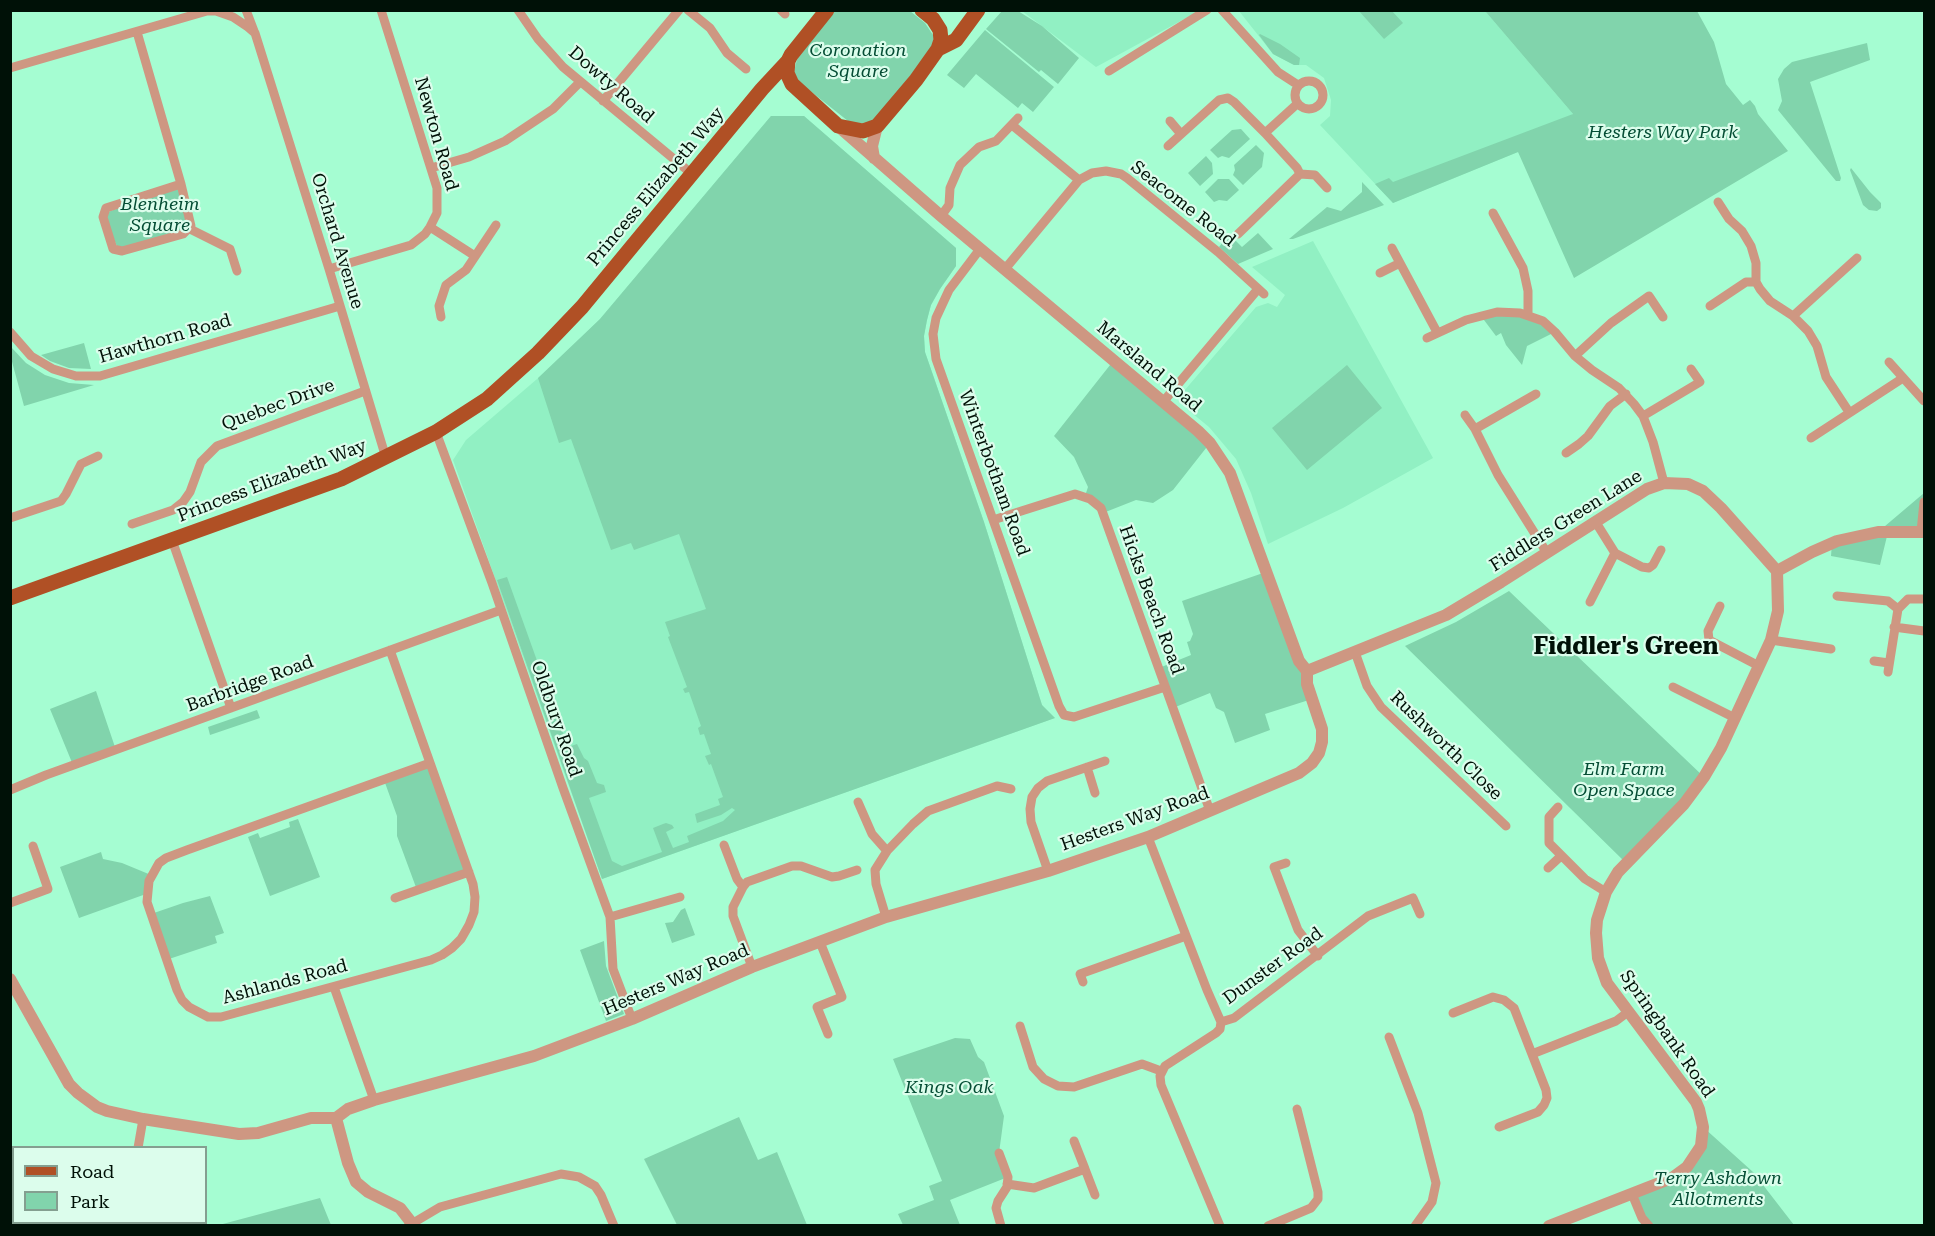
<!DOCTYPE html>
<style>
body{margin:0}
#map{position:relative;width:1935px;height:1236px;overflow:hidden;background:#a5fdd2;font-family:"Roboto Serif",serif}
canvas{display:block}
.frame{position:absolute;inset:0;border:12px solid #001107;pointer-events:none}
.legend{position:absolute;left:12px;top:1146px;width:195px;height:78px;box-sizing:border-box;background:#dcfdec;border:2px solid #849f90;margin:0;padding:8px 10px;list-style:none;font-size:18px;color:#001107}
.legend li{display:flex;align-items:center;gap:12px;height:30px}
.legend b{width:30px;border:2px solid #849f90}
</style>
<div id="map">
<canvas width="1935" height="1236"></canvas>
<div class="frame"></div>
<ul class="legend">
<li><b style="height:8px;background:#b05025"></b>Road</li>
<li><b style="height:16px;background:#81d4ac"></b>Park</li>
</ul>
</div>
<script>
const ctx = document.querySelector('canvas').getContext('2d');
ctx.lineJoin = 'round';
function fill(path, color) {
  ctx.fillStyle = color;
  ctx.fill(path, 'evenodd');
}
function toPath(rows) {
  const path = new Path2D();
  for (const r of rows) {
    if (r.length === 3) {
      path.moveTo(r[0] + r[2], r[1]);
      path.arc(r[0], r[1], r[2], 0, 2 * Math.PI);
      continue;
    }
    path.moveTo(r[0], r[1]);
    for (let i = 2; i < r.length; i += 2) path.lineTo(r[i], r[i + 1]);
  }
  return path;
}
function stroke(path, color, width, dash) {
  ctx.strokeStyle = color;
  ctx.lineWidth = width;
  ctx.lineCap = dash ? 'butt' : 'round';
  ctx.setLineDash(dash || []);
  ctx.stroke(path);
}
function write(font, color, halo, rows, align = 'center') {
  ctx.font = font + ' "Roboto Serif",serif';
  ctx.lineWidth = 4.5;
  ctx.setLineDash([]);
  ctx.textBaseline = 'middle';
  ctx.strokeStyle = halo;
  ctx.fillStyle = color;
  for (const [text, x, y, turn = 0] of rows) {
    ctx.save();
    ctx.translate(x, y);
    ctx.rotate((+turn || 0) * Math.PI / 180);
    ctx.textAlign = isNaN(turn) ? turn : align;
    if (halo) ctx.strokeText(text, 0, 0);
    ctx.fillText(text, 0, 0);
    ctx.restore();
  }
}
fill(toPath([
 [1022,11,1199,11,1096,67],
 [1239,11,1485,11,1573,114,1518,152,1393,203,1320,125,1330,116,1331,100,1324,78,1306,65,1294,65,1273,54],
 [771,116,804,116,956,248,956,266,940,289,931,305,927,320,924,336,925,352,984,522,1042,705,1055,718,602,879,453,460,466,440,558,361,600,319],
 [1313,241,1433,458,1343,508,1268,544,1251,493,1236,459,1209,427,1187,409,1184,391,1256,307,1268,303,1277,307,1285,295,1252,267]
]), '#91f0c3');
fill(toPath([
 [835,11,910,11,925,23,935,38,934,46,875,120,862,126,848,121,799,82,794,72,798,55],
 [1002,11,1018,11,1042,26,1079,58,1058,84,1041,70,1039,72,986,29],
 [1359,11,1392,11,1403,23,1384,39],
 [1485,11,1697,11,1714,42,1726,84,1743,105,1750,100,1755,106,1758,114,1788,151,1574,278,1518,152,1393,203,1375,184,1389,178,1393,182,1573,114],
 [985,30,1054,87,1033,112,1022,103,1018,108,976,74,964,88,947,75],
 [1260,34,1280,44,1300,58,1299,65,1294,65,1273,54,1259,35],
 [1867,43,1870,60,1810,82,1841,178,1840,181,1836,181,1778,110,1782,101,1778,79,1784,69,1792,62],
 [771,116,804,116,956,248,956,266,940,289,931,305,927,320,924,336,925,352,984,522,1042,705,1055,718,602,879,497,580,507,577,568,747,577,744,584,758,588,761,597,783,604,785,606,792,589,798,612,861,622,866,662,852,653,828,663,824,666,823,672,825,674,828,666,832,673,848,689,842,687,836,723,821,735,810,732,808,721,815,697,823,695,814,720,805,718,799,723,797,711,764,709,765,705,756,711,754,704,734,700,735,698,728,701,726,689,692,685,693,683,689,687,687,668,637,670,636,665,622,706,609,679,534,634,550,631,543,611,550,571,439,559,443,538,378,600,319],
 [1241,129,1250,139,1229,158,1222,156,1218,158,1210,150,1232,130],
 [1256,145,1264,153,1262,167,1243,185,1233,175,1235,170,1234,165],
 [1206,156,1212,163,1213,174,1200,186,1188,173],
 [1851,168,1870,192,1881,203,1881,208,1877,211,1869,210,1863,205,1850,170],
 [1218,179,1229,179,1239,190,1227,201,1219,200,1214,202,1205,192],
 [1362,182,1384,205,1293,239,1289,239,1327,207,1341,211,1362,192],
 [181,184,191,226,119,251,103,214],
 [1258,233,1273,249,1238,264,1219,247,1227,237,1231,240,1233,238,1242,247],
 [1520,313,1555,332,1527,346,1522,365,1506,345,1501,333,1496,336,1481,316],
 [84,343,91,369,69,368,50,361,41,355],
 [11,347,26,363,45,375,69,383,94,385,24,406,11,358],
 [1114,360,1210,443,1173,490,1153,503,1136,500,1103,513,1085,496,1088,487,1074,457,1054,436],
 [1347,365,1382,408,1307,470,1272,428],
 [1924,493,1924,532,1888,532,1880,565,1831,556,1832,543,1878,532],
 [1266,572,1312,699,1265,714,1270,730,1235,743,1224,712,1216,708,1210,693,1173,708,1159,668,1191,655,1187,642,1190,641,1193,634,1182,601],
 [1509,591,1704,777,1626,863,1405,646,1456,622],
 [96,691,116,750,73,765,50,709],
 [257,710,260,718,210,735,208,727],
 [430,763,469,872,417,890,397,836,397,816,384,780],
 [298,819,320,877,270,896,248,837,258,833,260,838,290,827,289,822],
 [101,852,103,859,122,863,151,875,146,894,79,918,60,867],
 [210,896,224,933,215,936,217,943,166,960,151,914,183,903],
 [685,908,695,935,672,943,665,923,673,922,681,910],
 [604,941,606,966,624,1014,606,1021,580,950],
 [955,1038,970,1039,978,1057,984,1062,1004,1116,999,1153,1008,1177,950,1200,960,1225,903,1225,898,1214,934,1200,929,1186,942,1181,893,1059],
 [739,1117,758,1160,777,1152,807,1225,677,1225,644,1159],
 [1703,1127,1753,1172,1794,1225,1649,1225,1632,1194,1687,1167],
 [320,1198,331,1225,219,1225]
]), '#81d4ac');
stroke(toPath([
 [246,10,254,31],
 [518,10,538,39,563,67,692,174],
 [688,10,710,28,727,53,746,69],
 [781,10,785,14],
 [1222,10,1278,72,1298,85],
 [137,32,181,184,191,226,183,234,122,251,113,249,103,217,106,208,181,184],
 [10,68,207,11,216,11,233,17,248,27,255,33,329,269,386,458],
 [1109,71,1207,10],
 [1309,95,14],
 [603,101,679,10],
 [1170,121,1181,134],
 [1012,125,1079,180],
 [1265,133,1297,104],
 [1168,146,1219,100,1228,98,1234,102,1265,133,1297,168,1300,174,1315,175,1327,188],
 [431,168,469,157,505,141,553,109,580,82],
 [1718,202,1729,219,1742,231,1751,246,1756,263,1756,282,1760,289,1770,301,1793,316,1808,331,1817,346,1826,377,1849,412],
 [1493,213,1523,268,1528,291,1528,315],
 [941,216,949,205,950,188,960,165,979,147,996,141,1018,118],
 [430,227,475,256],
 [190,229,230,249,237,271],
 [1238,234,1300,174],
 [1392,248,1437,332],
 [980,249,949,290,936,318,933,334,936,359,1059,706,1064,715,1074,717,1165,687],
 [329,269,411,245,425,234,430,227,437,213,437,188,381,10],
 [1005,269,1079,180,1092,173,1106,171,1121,174,1127,178,1218,252,1264,294],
 [1380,273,1400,263],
 [1710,306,1746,282,1756,282],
 [1793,316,1857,258],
 [441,317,439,306,446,285,466,270,496,225],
 [10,332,31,356,53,369,76,376,100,376,340,306],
 [1427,338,1466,320,1497,312,1520,313,1543,321,1555,332,1575,356,1592,370,1619,388,1634,404,1643,416,1653,442,1664,483],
 [1575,356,1611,323,1649,296,1663,317],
 [1889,362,1924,401],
 [1163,402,1258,289],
 [1465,415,1475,429,1498,475,1547,553],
 [1643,416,1700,382,1691,369],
 [1475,429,1536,394],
 [436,432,492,583,563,788,610,917,613,969,632,1019],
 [1811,438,1903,378],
 [1566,453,1579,444,1588,436,1610,406,1626,394],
 [10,518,61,501,66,494,81,464,98,456],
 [993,520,1075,494,1090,499,1101,508,1210,811],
 [132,524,173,510,183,502,190,492,201,462,217,446,365,391],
 [1921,532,1924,502],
 [172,540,231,708],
 [1615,553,1642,567,1649,568,1653,565,1661,550],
 [1837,596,1888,601,1898,609],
 [1590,602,1615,553,1595,521],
 [1720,606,1708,631,1709,640,1759,666],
 [1894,627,1924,631],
 [1771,640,1831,649],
 [390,650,473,884,475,897,474,912,469,925,461,939,452,948,442,955,431,960,221,1017,208,1017,189,1007,182,1000,177,990,147,902,149,881,159,863,166,858,187,850,430,763],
 [1355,652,1367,686,1381,707,1506,826],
 [1874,661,1889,663],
 [1888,672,1898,609,1908,599,1924,599],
 [1673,687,1735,718],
 [1087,767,1095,793],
 [10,790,46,775,501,610],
 [858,802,872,834,887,851],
 [1558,807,1549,817,1549,843,1585,879,1606,892],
 [1148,837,1207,990,1221,1022],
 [724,845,737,879,743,887],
 [1286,863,1274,867,1298,930,1318,956],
 [1548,868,1561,856],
 [1048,871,1031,822,1030,809,1032,797,1038,788,1047,781,1105,761],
 [395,898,469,872],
 [10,903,48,889,33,846],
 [610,917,680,897],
 [886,917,876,884,875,870,887,851,913,824,928,811,997,786,1011,789],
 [820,942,842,997,817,1007,828,1034],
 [752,967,733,916,733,907,743,887,747,882,792,866,801,866,832,877,839,876,857,870],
 [1083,982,1080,974,1186,936],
 [334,987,374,1100],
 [1453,1013,1493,997,1504,1000,1514,1008,1546,1090,1547,1098,1544,1105,1538,1112,1499,1127],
 [1221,1022,1234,1018,1368,916,1413,898,1420,914],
 [1020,1026,1033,1067,1044,1079,1058,1086,1074,1087,1142,1064,1161,1071],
 [1389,1037,1418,1113,1436,1183,1432,1202,1415,1226],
 [1532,1054,1616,1021,1628,1012],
 [138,1148,143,1119],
 [999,1153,1008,1177,1007,1187,998,1201,996,1208,1001,1226],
 [1085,1169,1095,1195],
 [1007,1184,1034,1188,1085,1169,1074,1141],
 [1632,1194,1642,1218,1649,1226],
 [10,1205,14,1205],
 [408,1226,440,1207,561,1174,579,1177,595,1186,601,1195,614,1226],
 [1220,1226,1161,1085,1160,1076,1165,1066,1216,1033,1220,1029,1221,1022],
 [1268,1226,1311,1208,1318,1199,1318,1192,1297,1109]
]), '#ce9782', 9);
stroke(toPath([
 [838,126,941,216,1198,431,1210,443,1230,473,1299,661,1307,671],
 [874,158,872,146,877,126],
 [1777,571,1812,552,1837,541,1878,532,1924,532],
 [1307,671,1446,615,1501,582,1647,489,1664,483,1688,484,1703,491,1721,508,1777,571],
 [10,979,69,1084,78,1093,97,1107,107,1111,143,1119,239,1134,258,1133,311,1118,336,1118,348,1109,374,1100,534,1056,632,1019,752,967,886,917,1048,871,1148,837,1299,773,1312,763,1319,753,1322,742,1322,729,1307,684,1307,671],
 [336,1118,348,1163,356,1182,368,1192,400,1208,414,1226],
 [1549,1226,1672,1178,1687,1167,1701,1146,1703,1127,1699,1109,1696,1102,1607,983,1598,958,1596,933,1597,920,1606,892,1618,872,1684,804,1704,777,1721,748,1771,640,1778,611,1777,571]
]), '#ce9782', 12);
stroke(toPath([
 [827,10,791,55,788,61,787,73,792,84,838,126,863,131,877,126,916,80,938,49,941,40,940,30,933,19,922,10],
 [938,49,956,40,978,10],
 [10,598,341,479,436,432,487,399,538,353,582,307,762,89,788,61]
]), '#b05025', 15);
write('italic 18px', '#044d34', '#dcfdec', [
 ["Coronation",858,51],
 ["Square",858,72],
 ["Hesters Way Park",1663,133],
 ["Blenheim",160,205],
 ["Square",160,226],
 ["Elm Farm",1624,770],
 ["Open Space",1624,791],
 ["Kings Oak",949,1088],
 ["Terry Ashdown",1718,1179],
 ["Allotments",1718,1200]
]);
write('18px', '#001107', '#dcfdec', [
 ["Dowty Road",611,85,41],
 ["Newton Road",436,134,74],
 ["Princess Elizabeth Way",656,187,-50],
 ["Seacome Road",1183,204,38],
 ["Orchard Avenue",337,241,73],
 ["Hawthorn Road",165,339,-16],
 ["Marsland Road",1149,367,40],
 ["Quebec Drive",278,405,-20],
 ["Winterbotham Road",994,473,70],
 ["Princess Elizabeth Way",272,481,-21],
 ["Fiddlers Green Lane",1566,521,-32],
 ["Hicks Beach Road",1151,600,70],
 ["Barbridge Road",250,684,-20],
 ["Oldbury Road",556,719,71],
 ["Rushworth Close",1446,746,44],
 ["Hesters Way Road",1135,819,-20],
 ["Dunster Road",1273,966,-36],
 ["Hesters Way Road",676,980,-23],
 ["Ashlands Road",285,982,-15],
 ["Springbank Road",1667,1034,55]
]);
write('bold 24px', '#001107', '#dcfdec', [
 ["Fiddler's Green",1626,647]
]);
</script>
